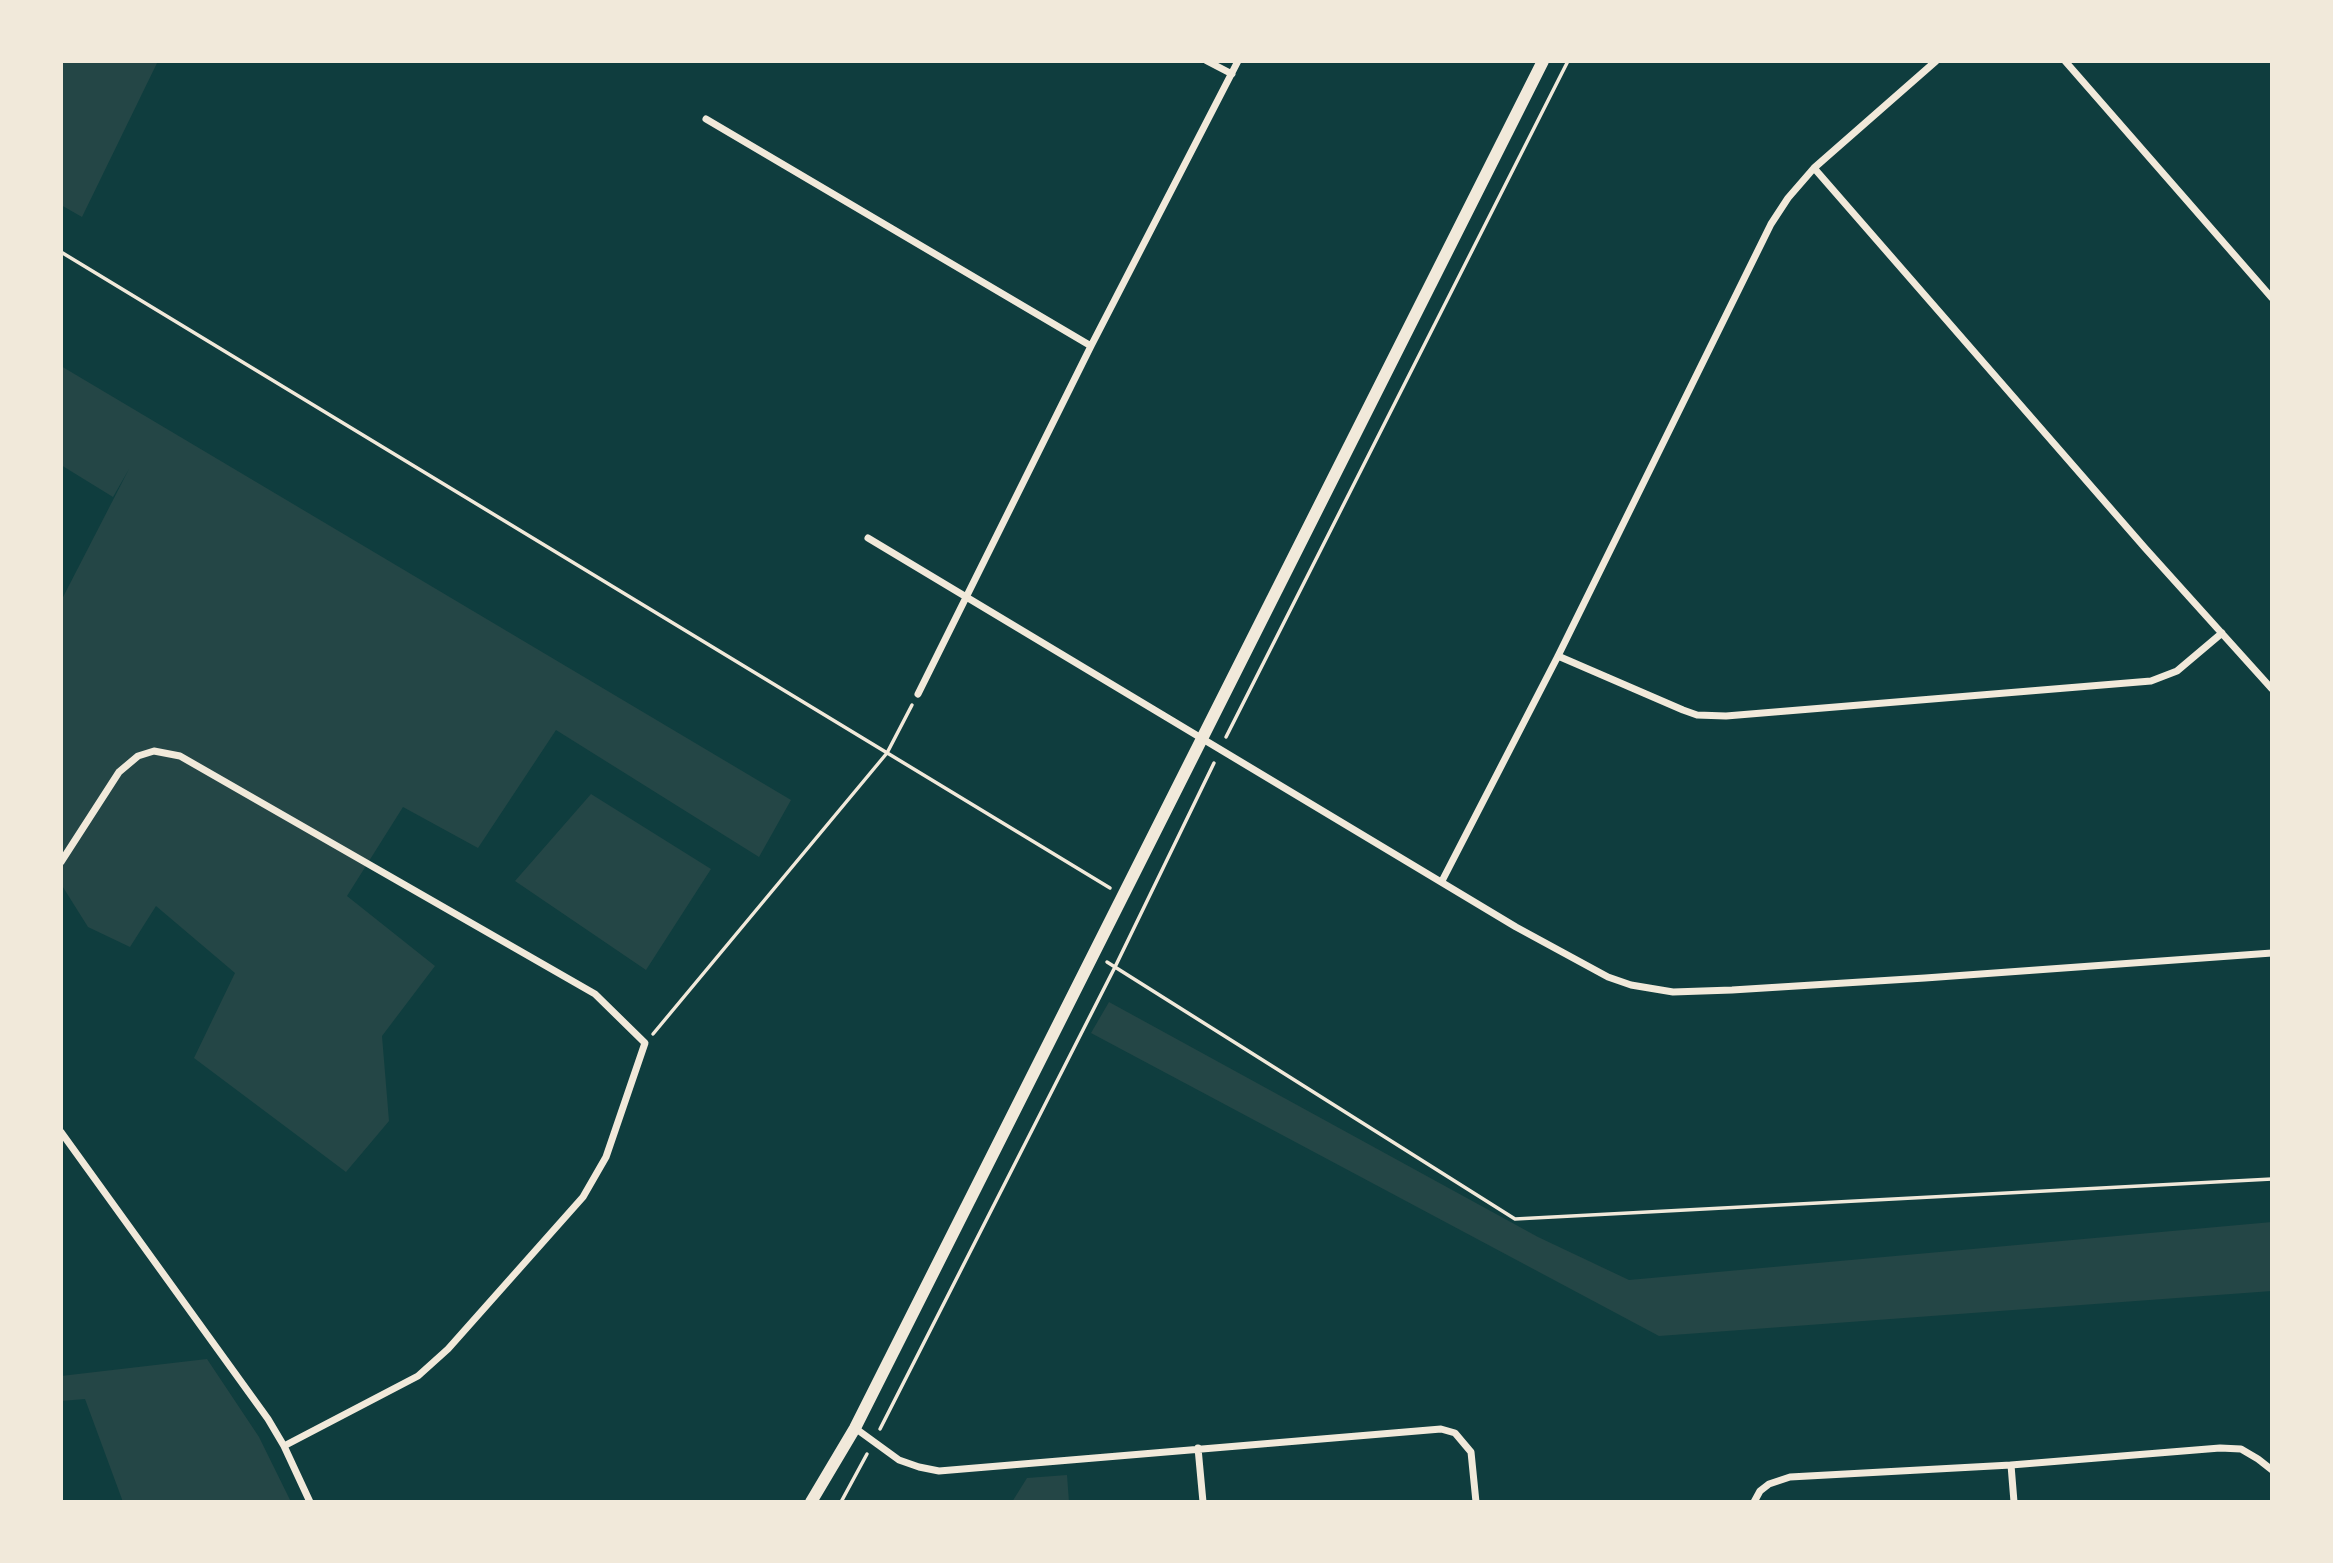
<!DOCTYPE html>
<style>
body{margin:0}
#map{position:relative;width:2333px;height:1563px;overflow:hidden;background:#0f3d3e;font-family:"Space Grotesk",sans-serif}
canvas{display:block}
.frame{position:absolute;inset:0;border:63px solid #f1e9da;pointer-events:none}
</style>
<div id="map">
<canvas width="2333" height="1563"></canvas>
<div class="frame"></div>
</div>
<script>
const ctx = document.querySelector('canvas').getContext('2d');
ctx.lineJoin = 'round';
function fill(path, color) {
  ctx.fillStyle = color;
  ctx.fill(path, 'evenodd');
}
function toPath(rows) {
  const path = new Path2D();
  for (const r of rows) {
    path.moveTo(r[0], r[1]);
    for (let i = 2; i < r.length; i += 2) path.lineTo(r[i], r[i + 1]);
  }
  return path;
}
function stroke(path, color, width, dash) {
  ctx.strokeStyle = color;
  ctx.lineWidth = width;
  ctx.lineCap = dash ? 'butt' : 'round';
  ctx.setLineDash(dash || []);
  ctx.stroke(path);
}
fill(toPath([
 [61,61,158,61,82,217,61,205],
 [61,366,791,800,759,857,556,730,478,848,403,807,347,896,435,966,382,1036,389,1121,346,1172,194,1058,235,973,156,906,130,947,88,927,61,884,61,601,129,469,113,497,61,465],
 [591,794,711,869,646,970,515,881],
 [1109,1002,1538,1237,1629,1280,2272,1222,2272,1291,1659,1336,1091,1033],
 [207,1359,259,1437,291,1502,123,1502,85,1399,61,1401,61,1376],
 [1067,1475,1069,1502,1012,1502,1027,1478]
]), '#244646');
stroke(toPath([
 [61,252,1110,888],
 [1226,737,1568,61],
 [1107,962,1515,1219,2272,1179],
 [653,1034,887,753,912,705],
 [880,1429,1115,967,1214,763],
 [841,1502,867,1454]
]), '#f1e9da', 3.5);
stroke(toPath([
 [1207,61,1232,74],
 [2065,61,2272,298],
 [706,119,1091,346],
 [1814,168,2145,548,2272,689],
 [868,538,1516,927,1608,977,1631,985,1673,992,1732,990,1925,978,2272,953],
 [1558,656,1683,710,1697,715,1726,716,2151,681,2177,671,2222,633],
 [918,694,1091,346,1238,61],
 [61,862,119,772,138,756,154,751,180,756,595,994,645,1043,606,1157,583,1197,448,1349,418,1376,284,1446],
 [1442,881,1558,656,1771,224,1788,198,1814,168,1936,61],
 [61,1132,268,1419,284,1446,310,1502],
 [855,1428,899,1460,919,1467,939,1471,1441,1429,1455,1433,1471,1452,1476,1502],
 [1198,1448,1203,1502],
 [2011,1465,2014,1502],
 [1754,1502,1760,1491,1769,1484,1790,1477,2011,1465,2220,1448,2241,1449,2258,1459,2272,1470]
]), '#f1e9da', 7);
stroke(toPath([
 [811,1502,855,1428,1543,61]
]), '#f1e9da', 12);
</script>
